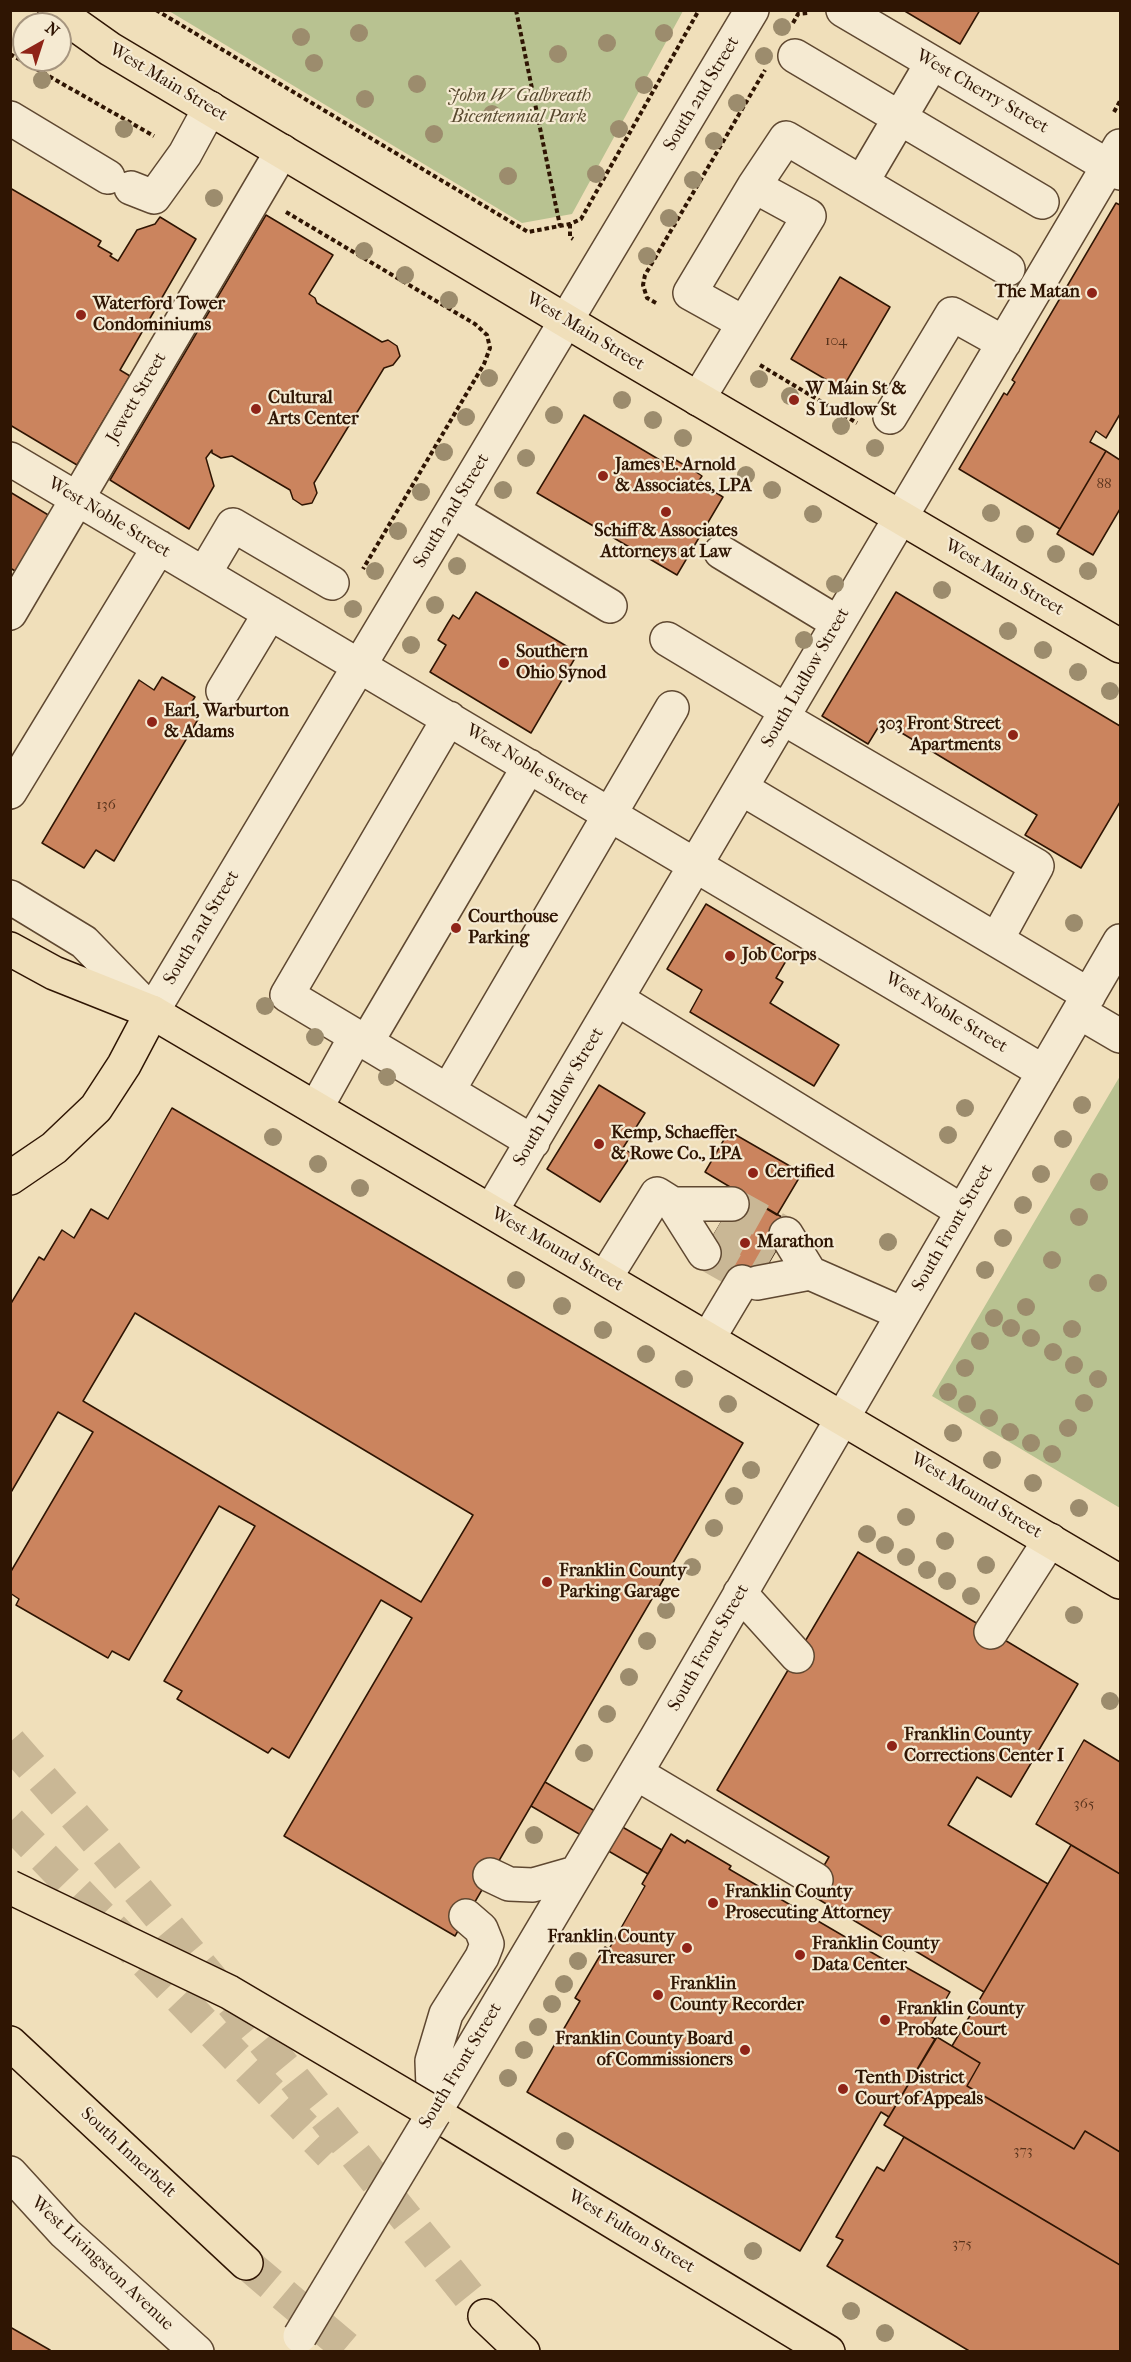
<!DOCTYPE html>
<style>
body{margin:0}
#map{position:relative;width:1131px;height:2362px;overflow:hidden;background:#f0dfba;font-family:"IM FELL French Canon",serif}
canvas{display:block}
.frame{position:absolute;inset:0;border:12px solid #2f1503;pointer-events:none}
.north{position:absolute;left:12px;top:12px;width:60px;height:60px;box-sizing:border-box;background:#f5ead2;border:2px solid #a6957f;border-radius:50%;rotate:39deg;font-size:16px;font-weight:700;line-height:24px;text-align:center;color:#2f1503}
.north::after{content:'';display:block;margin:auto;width:21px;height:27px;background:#8f2418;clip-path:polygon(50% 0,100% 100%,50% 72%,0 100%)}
</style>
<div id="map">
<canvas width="1131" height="2362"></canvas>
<div class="frame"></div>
<div class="north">N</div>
</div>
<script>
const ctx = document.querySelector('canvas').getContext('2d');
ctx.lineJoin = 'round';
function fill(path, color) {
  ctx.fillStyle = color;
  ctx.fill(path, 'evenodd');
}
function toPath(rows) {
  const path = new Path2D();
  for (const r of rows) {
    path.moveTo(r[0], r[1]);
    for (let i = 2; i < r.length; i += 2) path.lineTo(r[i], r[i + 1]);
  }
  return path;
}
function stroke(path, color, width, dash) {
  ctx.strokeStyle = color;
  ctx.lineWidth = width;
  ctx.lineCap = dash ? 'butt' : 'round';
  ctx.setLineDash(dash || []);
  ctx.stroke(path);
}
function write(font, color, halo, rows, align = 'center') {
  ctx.font = font + ' "IM FELL French Canon",serif';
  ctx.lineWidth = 4.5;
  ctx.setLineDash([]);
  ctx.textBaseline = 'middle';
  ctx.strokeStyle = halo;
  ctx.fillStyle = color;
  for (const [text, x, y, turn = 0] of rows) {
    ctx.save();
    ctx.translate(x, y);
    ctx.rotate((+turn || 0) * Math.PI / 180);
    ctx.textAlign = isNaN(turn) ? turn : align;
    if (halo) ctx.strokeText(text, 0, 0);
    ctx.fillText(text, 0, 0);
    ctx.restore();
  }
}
fill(toPath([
 [169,11,683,11,572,214,522,223],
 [1120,1076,1120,1508,932,1396]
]), '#b8c291');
const building = toPath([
 [903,10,980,10,960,44,903,10],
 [10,188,101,241,98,246,112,254,110,256,118,261,137,230,155,224,160,217,196,239,120,370,130,376,77,465,10,425,10,188],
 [1116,203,1120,205,1120,414,1106,438,1096,431,1090,442,1106,451,1060,529,959,469,1004,393,1007,395,1015,382,1012,380,1116,203],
 [266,215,333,255,309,294,315,298,317,303,382,342,388,340,397,346,400,356,393,365,384,368,314,483,317,493,312,503,302,505,293,499,290,490,232,456,221,458,212,453,212,450,206,458,214,486,189,529,110,480,266,215],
 [840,277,890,307,842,389,791,359,840,277],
 [584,415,670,466,674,459,693,470,702,476,698,482,723,497,677,575,537,493,584,415],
 [1106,451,1120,460,1120,509,1093,555,1057,534,1106,451],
 [10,492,50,516,17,572,10,568,10,492],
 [476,592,578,653,531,733,430,672,446,645,438,640,448,623,453,615,459,619,476,592],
 [896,592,1120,726,1120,802,1081,868,1025,835,1037,815,882,721,868,744,822,716,896,592],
 [162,677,195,697,188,708,200,716,114,861,96,850,84,868,42,843,139,680,154,690,162,677],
 [706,904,790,954,776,978,783,982,770,1003,839,1045,814,1086,690,1012,702,990,667,969,706,904],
 [599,1085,645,1113,623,1148,632,1154,600,1202,547,1169,599,1085],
 [172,1108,743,1443,455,1936,284,1836,412,1618,381,1600,289,1758,272,1748,268,1753,177,1699,182,1691,164,1681,255,1526,219,1506,129,1660,112,1651,108,1658,16,1605,19,1599,10,1593,10,1573,93,1432,58,1412,10,1494,10,1305,39,1257,44,1260,62,1230,74,1238,91,1209,108,1219,172,1108],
 [135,1313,473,1515,421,1602,83,1401,135,1313],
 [729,1131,802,1173,777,1215,705,1172,729,1131],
 [739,1192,792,1223,754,1288,701,1257,739,1192],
 [858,1552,1078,1684,1011,1797,977,1777,948,1825,1048,1884,984,1992,907,1946,905,1951,808,1893,829,1857,717,1790,858,1552],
 [1084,1740,1120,1762,1120,1874,1036,1824,1084,1740],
 [545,1782,662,1850,648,1874,531,1806,545,1782],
 [671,1834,685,1843,687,1840,731,1866,729,1869,900,1969,902,1965,950,1992,926,2034,935,2039,889,2117,881,2112,800,2251,527,2092,580,2001,575,1998,605,1947,609,1949,645,1886,642,1884,671,1834],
 [1071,1845,1120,1874,1120,2152,1085,2131,1074,2149,967,2086,980,2063,952,2046,1071,1845],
 [937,2037,980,2063,967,2086,1074,2149,1085,2131,1120,2152,1120,2265,884,2125,937,2037],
 [904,2137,1120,2265,1120,2352,971,2352,827,2266,843,2240,836,2237,877,2167,884,2171,904,2137],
 [10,2327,50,2350,52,2352,10,2352,10,2327]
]);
fill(building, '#cb845e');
stroke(building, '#2f1503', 1.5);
stroke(toPath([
 [732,1204,786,1234],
 [716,1230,770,1261],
 [704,1253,757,1283]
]), '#c9b795', 33, [33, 16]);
stroke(toPath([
 [10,1742,101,1846,288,2071,485,2316],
 [10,1822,330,2154],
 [246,2263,351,2352]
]), '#c9b795', 33, [33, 16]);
const minor = toPath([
 [843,10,1120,173],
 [795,56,1042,202],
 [10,118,108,177],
 [862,182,932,63],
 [131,188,154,197,185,154,210,108],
 [744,323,690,293,754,186],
 [698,399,809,216,754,186,786,138,1008,269],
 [890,417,952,314,1004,343],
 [10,459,1044,1072],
 [453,511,610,606],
 [721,552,838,623],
 [204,574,233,525,332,583],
 [10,613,282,151],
 [667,639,787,711],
 [223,691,270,613],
 [449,718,287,995,533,1142],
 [783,718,1037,866,997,939],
 [741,788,1089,995],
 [10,792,159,547],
 [10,897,84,942,152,1012,752,10],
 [617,999,962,1211],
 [1079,1012,1120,1036],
 [366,1043,529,766],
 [448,1091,672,708],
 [316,1108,356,1036],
 [673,1204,704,1253],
 [491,1211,1120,146],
 [786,1234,810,1273,903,1314],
 [605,1278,657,1194,673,1204,732,1204],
 [757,1283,810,1273],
 [708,1339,742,1282],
 [740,1593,797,1656],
 [991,1632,1050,1540],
 [636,1773,816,1880],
 [490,1875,509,1884,533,1885,575,1873],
 [434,2113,657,1737,1120,941],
 [434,2113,432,2061,446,2014,482,1957,487,1944,481,1929,466,1916],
 [10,2173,65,2233,197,2352]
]);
const major = toPath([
 [55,10,110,49,615,350,1120,646],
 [152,1012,1120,1582],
 [434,2113,828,2352]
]);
const highway = toPath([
 [10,949,54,973,152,1012,124,1065,96,1108,54,1148,10,1178],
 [10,2043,246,2263],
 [485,2316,523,2352]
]);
stroke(minor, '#5f4831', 36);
stroke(major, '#2f1503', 36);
stroke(highway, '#2f1503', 36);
stroke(toPath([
 [156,10,528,232,570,224,581,219,699,10],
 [516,10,560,226],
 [793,23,798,14,808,13],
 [10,54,154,136],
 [1114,112,1120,101],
 [286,212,475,324,487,335,490,348,484,364,363,569],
 [570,224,570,237,573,239],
 [656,303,647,298,643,285,645,275,765,70],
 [760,365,857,423]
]), '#2f1503', 4, [4.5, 3]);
stroke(minor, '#f5ead2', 33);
stroke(major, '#f0dfba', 33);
stroke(highway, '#f0dfba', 33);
const minorBridge = toPath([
 [300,2336,434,2113]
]);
const highwayBridge = toPath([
 [10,1887,229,1992,434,2113]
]);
stroke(minorBridge, '#5f4831', 36, []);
stroke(highwayBridge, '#2f1503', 36, []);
stroke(minorBridge, '#f5ead2', 33);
stroke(highwayBridge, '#f0dfba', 33);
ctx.fillStyle = '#9c8c6d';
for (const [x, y] of [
 [782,27],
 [359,33],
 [664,33],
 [301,37],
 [607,43],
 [558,54],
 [764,56],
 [314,63],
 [42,80],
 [417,84],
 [644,85],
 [365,99],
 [737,103],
 [492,114],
 [124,129],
 [619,129],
 [434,134],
 [714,141],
 [596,174],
 [508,176],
 [693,180],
 [214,198],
 [669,218],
 [364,251],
 [647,256],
 [405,275],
 [449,300],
 [489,378],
 [759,379],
 [790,396],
 [622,400],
 [554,415],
 [466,417],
 [653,420],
 [841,426],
 [683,438],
 [875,448],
 [444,452],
 [526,458],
 [746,475],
 [503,490],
 [772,490],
 [421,492],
 [991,513],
 [813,514],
 [398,531],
 [1025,534],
 [1056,554],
 [457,566],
 [375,571],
 [1088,571],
 [835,584],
 [942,590],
 [435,605],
 [353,609],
 [1008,631],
 [804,640],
 [411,645],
 [1043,650],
 [1078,672],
 [1110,691],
 [1074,923],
 [265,1006],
 [315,1037],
 [387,1077],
 [1082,1105],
 [965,1108],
 [948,1135],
 [273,1137],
 [1063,1139],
 [318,1164],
 [1041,1174],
 [1099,1182],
 [360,1188],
 [1023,1205],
 [1079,1217],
 [1003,1238],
 [888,1242],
 [1052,1260],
 [985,1270],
 [516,1280],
 [1098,1283],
 [562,1306],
 [1026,1307],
 [994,1318],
 [1011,1328],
 [1072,1329],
 [603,1330],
 [1031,1338],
 [980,1341],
 [1053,1352],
 [646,1354],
 [1074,1365],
 [965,1368],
 [684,1379],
 [1098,1379],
 [948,1392],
 [1084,1403],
 [728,1404],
 [967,1404],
 [989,1418],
 [1068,1428],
 [1010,1432],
 [953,1433],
 [1031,1443],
 [1052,1454],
 [992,1460],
 [751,1470],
 [1033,1483],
 [734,1496],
 [1079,1508],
 [906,1517],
 [714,1528],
 [867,1534],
 [945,1541],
 [885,1545],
 [906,1557],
 [986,1565],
 [692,1567],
 [927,1570],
 [947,1581],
 [971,1596],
 [666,1610],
 [1074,1615],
 [647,1641],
 [629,1677],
 [1110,1701],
 [607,1714],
 [584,1753],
 [534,1835],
 [578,1961],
 [564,1984],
 [552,2004],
 [538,2027],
 [524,2050],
 [508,2078],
 [565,2141],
 [753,2251],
 [851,2311],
 [885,2333]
]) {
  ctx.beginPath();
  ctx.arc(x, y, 9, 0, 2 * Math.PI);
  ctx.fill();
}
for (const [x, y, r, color] of [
 [1092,293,6,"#8f2418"],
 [81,315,6,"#8f2418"],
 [794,400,6,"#8f2418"],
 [256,409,6,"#8f2418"],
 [603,476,6,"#8f2418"],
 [666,512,6,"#8f2418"],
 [504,663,6,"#8f2418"],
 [152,722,6,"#8f2418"],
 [1013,735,6,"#8f2418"],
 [456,928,6,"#8f2418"],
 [730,956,6,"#8f2418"],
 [599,1144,6,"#8f2418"],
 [753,1173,6,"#8f2418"],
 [745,1243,6,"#8f2418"],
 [547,1582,6,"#8f2418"],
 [892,1746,6,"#8f2418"],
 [713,1903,6,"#8f2418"],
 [687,1948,6,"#8f2418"],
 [800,1955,6,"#8f2418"],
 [658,1995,6,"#8f2418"],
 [885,2020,6,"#8f2418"],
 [745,2050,6,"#8f2418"],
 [843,2089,6,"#8f2418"]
]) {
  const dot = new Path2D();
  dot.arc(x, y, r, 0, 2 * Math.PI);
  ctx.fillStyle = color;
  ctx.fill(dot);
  stroke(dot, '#f5ead2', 2);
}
write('15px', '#56311a', null, [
 ["104",836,341],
 ["88",1104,484],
 ["136",106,805],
 ["365",1084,1804],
 ["373",1023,2151],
 ["375",962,2244]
]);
write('18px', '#2f1503', '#f5ead2', [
 ["West Main Street",168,83,31],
 ["West Cherry Street",982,92,30],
 ["South 2nd Street",702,94,-59],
 ["West Main Street",585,332,31],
 ["Jewett Street",137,398,-60],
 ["South 2nd Street",452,511,-59],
 ["West Noble Street",109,518,31],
 ["West Main Street",1004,578,30],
 ["South Ludlow Street",806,678,-60],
 ["West Noble Street",527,765,31],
 ["South 2nd Street",202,928,-59],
 ["West Noble Street",946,1013,31],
 ["South Ludlow Street",559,1097,-59],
 ["South Front Street",953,1228,-60],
 ["West Mound Street",557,1250,30],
 ["West Mound Street",976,1496,31],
 ["South Front Street",709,1648,-60],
 ["South Front Street",461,2066,-59],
 ["South Innerbelt",128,2153,43],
 ["West Fulton Street",631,2232,31],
 ["West Livingston Avenue",102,2264,43]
]);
write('italic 18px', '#58492e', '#f5ead2', [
 ["John W Galbreath",519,97],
 ["Bicentennial Park",519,118]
]);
write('bold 18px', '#2f1503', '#f5ead2', [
 ["The Matan",1080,293,"right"],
 ["Waterford Tower",93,305],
 ["Condominiums",93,326],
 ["W Main St &",806,390],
 ["S Ludlow St",806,411],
 ["Cultural",268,399],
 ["Arts Center",268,420],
 ["James E. Arnold",615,466],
 ["& Associates, LPA",615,487],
 ["Schiff & Associates",666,532,"center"],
 ["Attorneys at Law",666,553,"center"],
 ["Southern",516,653],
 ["Ohio Synod",516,674],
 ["Earl, Warburton",164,712],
 ["& Adams",164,733],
 ["303 Front Street",1001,725,"right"],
 ["Apartments",1001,746,"right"],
 ["Courthouse",468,918],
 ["Parking",468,939],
 ["Job Corps",742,956],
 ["Kemp, Schaeffer",611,1134],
 ["& Rowe Co., LPA",611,1155],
 ["Certified",765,1173],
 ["Marathon",757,1243],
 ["Franklin County",559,1572],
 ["Parking Garage",559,1593],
 ["Franklin County",904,1736],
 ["Corrections Center I",904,1757],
 ["Franklin County",725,1893],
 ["Prosecuting Attorney",725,1914],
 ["Franklin County",675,1938,"right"],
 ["Treasurer",675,1959,"right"],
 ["Franklin County",812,1945],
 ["Data Center",812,1966],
 ["Franklin",670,1985],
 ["County Recorder",670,2006],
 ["Franklin County",897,2010],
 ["Probate Court",897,2031],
 ["Franklin County Board",733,2040,"right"],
 ["of Commissioners",733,2061,"right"],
 ["Tenth District",855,2079],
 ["Court of Appeals",855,2100]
], 'left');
</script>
